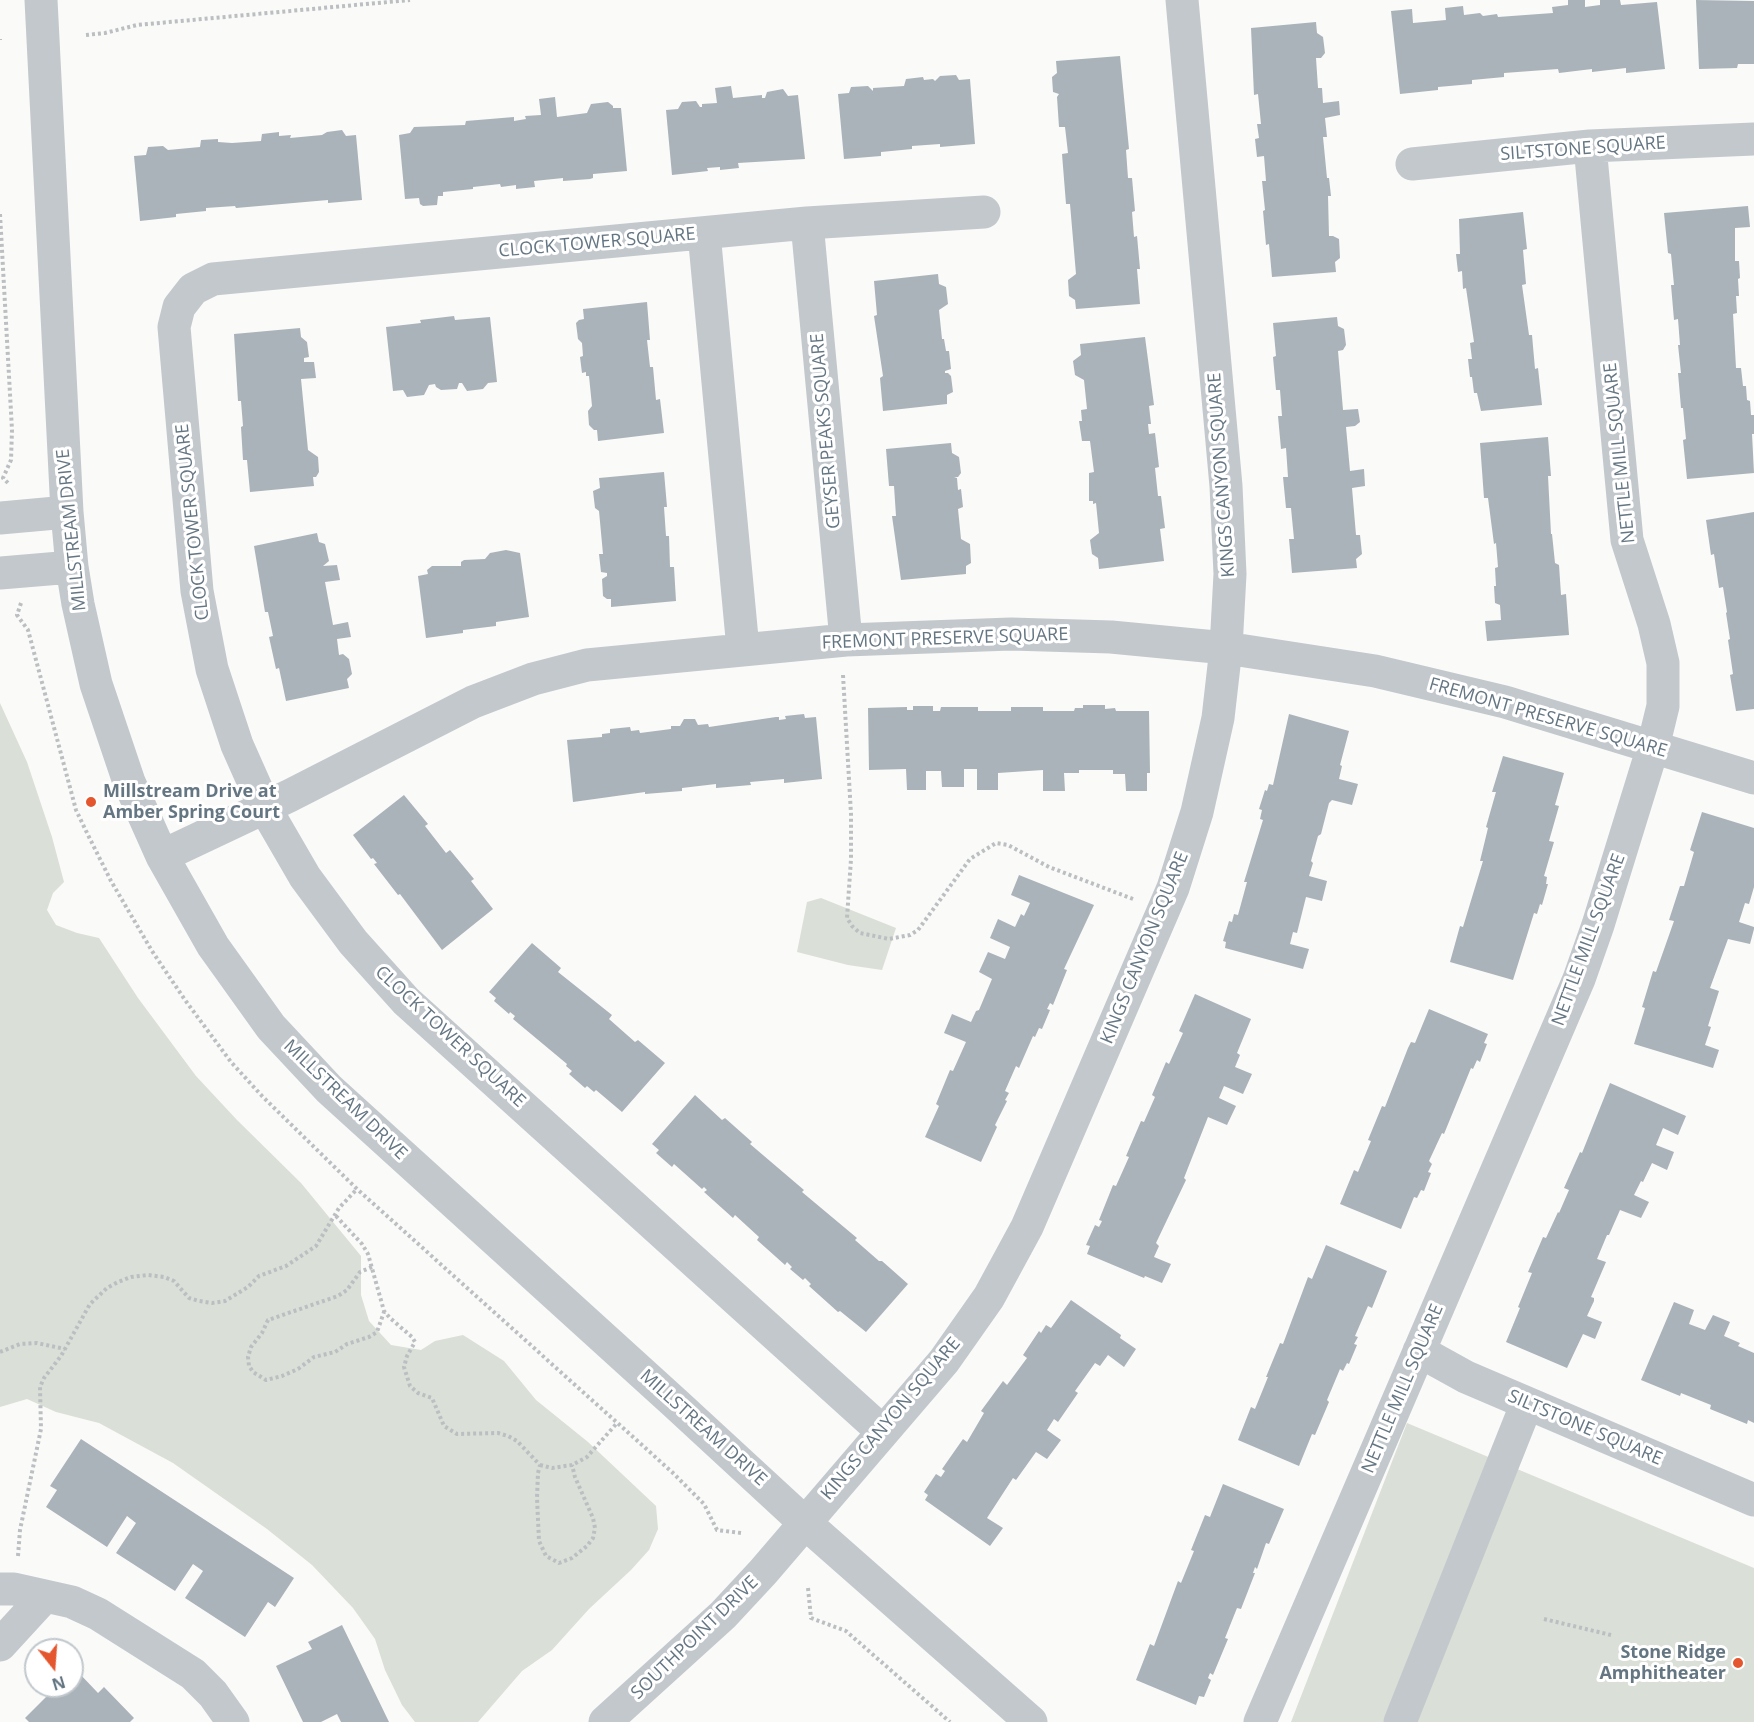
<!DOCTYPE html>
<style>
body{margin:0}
#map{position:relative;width:1754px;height:1722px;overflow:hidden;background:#fafaf8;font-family:"Open Sans",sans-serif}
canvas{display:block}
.north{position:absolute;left:24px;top:1638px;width:60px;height:60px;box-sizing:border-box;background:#fff;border:2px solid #c1c8cd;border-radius:50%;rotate:163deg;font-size:16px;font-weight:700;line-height:24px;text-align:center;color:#657683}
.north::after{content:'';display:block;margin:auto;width:21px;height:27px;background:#e4572e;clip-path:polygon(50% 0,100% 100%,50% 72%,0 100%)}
</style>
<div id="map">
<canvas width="1754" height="1722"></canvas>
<div class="north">N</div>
</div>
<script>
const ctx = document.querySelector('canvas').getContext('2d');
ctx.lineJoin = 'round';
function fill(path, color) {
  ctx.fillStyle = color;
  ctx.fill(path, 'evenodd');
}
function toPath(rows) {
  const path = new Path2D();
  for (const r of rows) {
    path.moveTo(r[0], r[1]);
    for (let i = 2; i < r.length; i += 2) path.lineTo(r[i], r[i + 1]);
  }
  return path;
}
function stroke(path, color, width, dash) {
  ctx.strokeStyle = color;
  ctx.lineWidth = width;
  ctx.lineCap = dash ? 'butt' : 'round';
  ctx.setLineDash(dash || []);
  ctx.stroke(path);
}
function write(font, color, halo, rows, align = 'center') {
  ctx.font = font + ' "Open Sans",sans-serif';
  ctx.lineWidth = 6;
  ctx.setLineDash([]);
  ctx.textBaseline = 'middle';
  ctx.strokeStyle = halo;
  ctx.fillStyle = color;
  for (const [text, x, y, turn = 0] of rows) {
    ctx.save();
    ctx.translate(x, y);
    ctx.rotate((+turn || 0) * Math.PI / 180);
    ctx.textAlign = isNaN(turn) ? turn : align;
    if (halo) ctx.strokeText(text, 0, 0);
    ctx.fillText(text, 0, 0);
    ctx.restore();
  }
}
fill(toPath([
 [0,703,27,762,52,837,64,882,53,893,47,910,56,925,77,933,99,938,138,998,196,1076,237,1120,301,1183,361,1256,361,1295,369,1321,391,1345,421,1350,435,1341,463,1335,504,1361,536,1400,588,1442,656,1506,658,1529,649,1550,631,1570,589,1609,552,1650,522,1671,478,1722,415,1722,402,1705,385,1670,375,1639,353,1608,312,1565,267,1529,173,1463,99,1423,56,1412,27,1399,0,1407],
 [821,898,896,928,882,970,848,965,797,952,807,902],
 [1407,1423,1754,1568,1754,1722,1291,1722]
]), '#dadfd7');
fill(toPath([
 [1568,0,1585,0,1585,7,1600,5,1600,0,1620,0,1621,5,1657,2,1665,69,1626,73,1626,68,1592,72,1592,69,1559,73,1558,69,1504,73,1504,77,1472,80,1472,84,1438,87,1438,90,1400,94,1391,11,1412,9,1413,23,1446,20,1445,8,1463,6,1464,15,1480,13,1483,16,1497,14,1498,17,1553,13,1552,7,1568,5],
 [1696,0,1754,1,1754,64,1738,64,1737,68,1699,69],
 [1316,22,1317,33,1323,37,1325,53,1321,58,1316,58,1318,88,1322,88,1323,103,1339,101,1340,115,1325,118,1327,137,1323,137,1327,178,1329,178,1331,196,1328,196,1329,236,1333,236,1339,239,1340,258,1335,262,1336,272,1272,277,1269,244,1266,245,1263,211,1265,210,1262,181,1266,181,1264,156,1257,157,1255,139,1259,138,1257,124,1261,124,1258,94,1254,95,1251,28],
 [1120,56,1129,149,1126,150,1128,178,1132,178,1135,211,1132,212,1134,237,1137,236,1140,269,1137,269,1140,304,1076,309,1075,300,1069,296,1068,280,1076,274,1070,204,1066,204,1062,154,1068,153,1065,127,1059,127,1057,97,1059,94,1053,92,1052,77,1057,73,1056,61],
 [956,75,959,80,970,79,975,144,940,147,940,144,912,146,912,149,881,152,881,156,844,159,838,94,849,93,851,87,868,86,873,91,873,88,904,86,906,79,923,77,924,80,933,79,935,81,940,76],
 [731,86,733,98,762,95,762,98,765,98,767,92,783,89,788,96,798,95,805,159,738,163,739,168,720,170,720,167,707,168,708,171,672,175,666,110,678,109,682,102,696,101,700,107,702,107,702,104,717,103,715,88],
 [555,97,557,117,587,113,591,104,608,102,613,106,613,108,621,108,627,171,593,174,593,178,590,179,563,181,563,178,534,181,535,187,516,189,516,185,501,187,500,184,473,187,473,189,443,192,443,196,438,196,437,205,423,206,420,204,419,198,405,199,399,135,410,133,414,127,465,125,466,121,514,117,514,121,526,119,525,116,541,115,539,99],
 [342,130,346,136,356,135,362,200,328,203,328,200,236,208,235,206,206,208,206,211,176,214,176,217,140,221,134,156,146,155,148,147,163,146,168,150,200,147,201,140,218,139,218,142,232,143,261,141,262,134,279,132,279,136,291,135,290,138,322,135,327,132],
 [1748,206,1750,227,1735,228,1735,261,1739,261,1740,278,1738,279,1739,296,1736,296,1737,313,1733,314,1736,368,1741,368,1743,386,1746,386,1747,400,1750,401,1751,415,1754,415,1754,434,1752,434,1754,473,1687,479,1683,440,1686,439,1683,408,1681,408,1678,373,1681,373,1678,345,1680,345,1678,319,1674,320,1671,285,1674,285,1671,254,1668,253,1664,213],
 [1523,212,1527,249,1523,250,1526,284,1522,285,1529,335,1532,335,1535,369,1538,368,1542,405,1481,411,1477,393,1474,393,1472,377,1470,377,1468,359,1472,359,1470,343,1474,342,1466,288,1463,289,1462,271,1458,272,1456,254,1460,254,1459,219],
 [938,274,939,284,946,287,948,304,939,310,942,339,944,339,946,351,949,351,951,369,945,371,945,373,948,373,951,376,953,392,947,395,947,404,883,411,880,378,883,376,874,316,877,315,874,281],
 [647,302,650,340,647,340,650,367,653,367,656,400,660,399,664,433,598,441,597,430,594,430,589,425,588,411,592,406,589,376,586,376,586,372,582,373,580,357,583,356,582,343,578,339,576,323,579,320,584,319,583,309],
 [454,316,455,320,490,317,497,382,488,383,483,389,467,391,462,383,459,383,457,389,441,390,436,387,435,384,429,385,424,395,407,397,403,390,393,391,386,327,421,323,420,320],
 [1337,317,1338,326,1344,329,1346,345,1343,350,1338,351,1343,410,1358,409,1360,422,1355,426,1346,427,1350,471,1364,469,1365,486,1352,488,1356,535,1360,535,1362,554,1356,559,1357,568,1292,573,1289,539,1294,539,1291,508,1286,508,1283,477,1288,477,1286,448,1281,449,1278,416,1282,416,1280,390,1276,390,1273,357,1276,356,1273,323],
 [300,328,301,337,307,342,309,357,304,358,304,362,314,362,316,378,301,379,308,450,318,457,319,472,316,477,313,477,314,486,250,492,247,460,243,460,241,427,243,426,241,401,238,401,234,334],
 [1145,337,1154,405,1149,406,1151,424,1148,424,1149,434,1155,433,1159,467,1155,468,1158,496,1161,496,1165,528,1160,529,1164,561,1099,569,1098,558,1092,554,1090,540,1099,533,1096,503,1093,504,1093,501,1089,501,1089,473,1094,472,1090,441,1082,441,1079,421,1082,421,1081,410,1087,409,1084,380,1075,375,1073,361,1081,355,1080,344],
 [1548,437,1551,476,1548,476,1551,534,1552,534,1555,563,1559,565,1561,595,1566,594,1569,635,1487,641,1485,621,1501,620,1500,605,1495,603,1494,586,1496,586,1495,568,1498,567,1496,543,1494,544,1488,498,1484,498,1480,443],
 [951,443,952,453,959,457,961,473,958,477,954,477,957,478,958,490,961,489,963,507,958,509,961,539,970,544,971,563,966,566,966,574,901,580,892,516,896,516,894,486,889,486,886,449],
 [664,472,667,507,664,507,666,536,669,536,670,567,674,567,676,601,611,607,611,599,607,599,603,596,602,579,607,576,607,573,601,572,599,554,603,554,599,511,595,508,593,491,600,488,599,478],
 [1754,512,1754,709,1736,711,1730,675,1733,674,1728,640,1730,639,1726,613,1727,612,1723,587,1719,588,1714,554,1711,555,1706,520],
 [317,533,319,542,325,544,329,561,323,566,337,565,340,580,325,582,333,625,348,622,351,637,337,639,339,655,343,654,349,659,352,674,347,679,349,688,286,701,279,668,276,669,269,637,273,636,268,612,265,612,254,546],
 [506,550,520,553,529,617,496,622,496,626,463,630,463,633,426,638,418,576,428,574,427,570,432,566,461,566,461,562,464,560,485,559,490,553],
 [1083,705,1105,705,1105,709,1115,708,1116,711,1149,711,1150,773,1147,773,1147,791,1126,791,1125,774,1113,774,1113,770,1079,770,1079,773,1064,773,1065,791,1043,791,1043,770,998,773,998,790,977,790,977,769,964,769,964,787,942,787,941,771,926,771,926,790,907,790,906,769,869,770,868,708,907,707,907,710,913,710,913,706,933,706,933,711,940,711,941,707,978,707,978,711,1011,711,1011,707,1043,707,1043,711,1074,711,1075,708,1083,708],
 [804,714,805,718,816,717,822,779,784,783,784,779,750,782,751,785,716,788,716,784,682,788,682,791,645,794,645,792,573,802,567,740,602,737,602,734,610,733,610,729,630,727,631,731,639,730,640,733,671,729,671,726,680,726,684,719,695,719,698,725,708,724,709,727,776,717,779,717,779,720,786,719,785,716],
 [1289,714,1349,731,1340,765,1342,766,1339,779,1358,784,1352,805,1332,800,1329,803,1321,834,1318,836,1311,861,1313,863,1309,876,1327,881,1322,901,1306,897,1297,933,1293,932,1290,944,1309,949,1303,969,1225,948,1226,942,1223,941,1229,921,1232,922,1234,914,1238,915,1247,882,1244,882,1263,820,1260,819,1262,810,1259,809,1265,790,1267,791,1269,784,1273,785],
 [1503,756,1564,773,1555,805,1559,806,1549,841,1554,842,1544,876,1547,877,1546,884,1548,884,1542,905,1540,904,1537,914,1534,913,1513,980,1450,962,1460,926,1463,927,1483,861,1480,861,1488,828,1486,827,1496,792,1492,792],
 [404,795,428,824,425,826,446,853,450,850,474,879,471,881,493,909,442,950,400,894,398,895,374,864,377,863,373,858,371,859,353,835],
 [1702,812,1754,828,1754,887,1749,904,1745,903,1739,922,1754,927,1754,929,1750,944,1728,939,1710,988,1719,991,1708,1026,1711,1027,1705,1045,1719,1050,1713,1068,1634,1044,1645,1008,1642,1007,1653,971,1656,972,1674,921,1669,920,1680,886,1684,886,1694,852,1690,850],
 [1019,875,1094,905,1064,969,1067,970,1053,1005,1050,1003,1047,1009,1050,1010,1042,1029,1039,1028,1035,1037,1033,1036,1019,1068,1016,1066,1005,1091,1009,1093,1005,1100,1007,1101,995,1125,997,1127,981,1162,925,1137,939,1106,936,1104,950,1070,953,1071,966,1042,944,1033,952,1014,971,1022,976,1011,979,1010,992,979,979,972,988,952,1005,959,1010,947,990,938,998,919,1015,927,1021,914,1024,916,1030,903,1011,895],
 [532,943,561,968,558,972,612,1015,609,1019,635,1042,638,1040,665,1063,622,1112,596,1090,594,1092,587,1086,585,1088,569,1074,572,1071,566,1066,567,1064,513,1019,515,1016,510,1012,509,1014,494,1001,496,998,489,992],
 [1195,994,1251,1019,1237,1053,1240,1055,1235,1067,1252,1074,1243,1094,1224,1086,1219,1098,1236,1106,1227,1125,1208,1117,1184,1178,1186,1180,1156,1243,1159,1246,1154,1257,1171,1264,1162,1283,1145,1276,1144,1278,1087,1254,1090,1246,1086,1245,1095,1225,1099,1227,1102,1221,1099,1220,1113,1185,1116,1186,1129,1157,1126,1156,1141,1121,1144,1122,1155,1097,1152,1095,1166,1062,1169,1064,1183,1033,1179,1031],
 [1429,1009,1488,1034,1484,1043,1487,1044,1480,1062,1477,1060,1473,1069,1471,1068,1444,1134,1442,1133,1429,1161,1432,1164,1428,1172,1431,1173,1424,1191,1421,1190,1417,1198,1414,1197,1401,1229,1340,1204,1354,1170,1358,1172,1371,1141,1368,1140,1382,1106,1385,1107,1408,1048,1411,1042,1415,1043],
 [1610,1083,1686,1116,1678,1135,1663,1128,1656,1145,1674,1152,1667,1170,1652,1163,1643,1182,1641,1181,1634,1195,1649,1202,1641,1218,1620,1210,1609,1235,1607,1235,1597,1259,1606,1262,1591,1297,1594,1298,1594,1301,1587,1316,1602,1322,1595,1339,1583,1334,1567,1368,1506,1342,1520,1308,1518,1307,1532,1273,1528,1272,1543,1237,1546,1238,1558,1212,1559,1213,1569,1190,1564,1188,1580,1152,1582,1153],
 [695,1095,722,1120,725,1118,752,1142,750,1144,804,1190,802,1192,857,1238,855,1240,879,1261,882,1261,908,1284,866,1332,840,1311,838,1312,809,1286,811,1284,805,1278,803,1280,790,1269,792,1267,787,1262,785,1265,757,1240,759,1237,735,1215,733,1218,704,1192,707,1190,704,1187,702,1189,674,1164,672,1167,656,1153,659,1150,652,1144],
 [1326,1245,1387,1271,1372,1308,1368,1306,1355,1336,1358,1337,1354,1344,1357,1345,1349,1364,1347,1363,1343,1371,1340,1369,1327,1400,1329,1402,1315,1435,1312,1434,1299,1466,1238,1440,1251,1407,1255,1409,1268,1377,1266,1377,1280,1343,1283,1344,1308,1277,1312,1279],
 [1071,1300,1121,1335,1120,1338,1136,1349,1124,1367,1108,1355,1100,1366,1095,1363,1075,1391,1078,1393,1058,1422,1054,1419,1047,1430,1061,1440,1047,1459,1036,1452,1016,1480,1013,1478,987,1518,1003,1528,990,1546,925,1500,928,1495,924,1492,936,1474,941,1477,945,1471,942,1469,963,1439,967,1442,984,1413,981,1411,1003,1381,1007,1385,1027,1358,1023,1355,1039,1331,1041,1333,1046,1325,1051,1328],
 [1674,1302,1694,1310,1689,1324,1705,1330,1713,1315,1730,1322,1724,1336,1740,1343,1738,1346,1754,1353,1754,1423,1748,1420,1747,1424,1710,1409,1711,1405,1681,1393,1680,1396,1641,1380],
 [81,1439,294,1578,275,1607,268,1602,245,1637,185,1598,203,1571,193,1564,175,1591,116,1553,136,1523,127,1516,107,1547,46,1507,57,1490,50,1486],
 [1223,1484,1284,1509,1269,1544,1266,1543,1257,1569,1255,1567,1253,1573,1255,1573,1241,1609,1237,1608,1225,1638,1228,1639,1213,1675,1210,1673,1208,1678,1211,1680,1204,1697,1199,1696,1196,1705,1136,1680,1150,1644,1154,1646,1178,1581,1181,1583,1194,1551,1191,1550,1205,1515,1210,1517],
 [342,1625,389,1722,341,1722,337,1714,321,1722,303,1722,276,1666,312,1649,308,1642],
 [78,1672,98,1693,104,1687,134,1718,130,1722,29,1722,25,1718,50,1693,53,1696,63,1686,72,1686,72,1677]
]), '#aab3b9');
stroke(toPath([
 [86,35,105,33,137,25,410,0],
 [0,40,0,39],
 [0,214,12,430,11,460,3,478,8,483],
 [21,603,17,615,28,630,76,810,88,835,111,881,152,951,185,1000,231,1062,262,1096,357,1189,672,1472,704,1504,717,1530,741,1533],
 [843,675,851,814,851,859,847,918,852,926,860,933,889,939,910,935,918,930,970,859,996,843,1008,845,1049,867,1133,899],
 [336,1216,362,1244,368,1254,384,1311,390,1318,412,1337,415,1342,407,1356,404,1367,410,1386,418,1393,432,1398,444,1426,457,1434,498,1433,508,1436,517,1441,540,1465,538,1473,537,1498,539,1541,546,1556,559,1563,572,1558,587,1546,593,1538,595,1528,593,1518,575,1477,572,1465],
 [372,1267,360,1272,347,1290,338,1296,268,1320,262,1333,251,1347,248,1357,249,1366,253,1372,266,1380,282,1376,298,1369,314,1357,335,1352,347,1344,369,1337,377,1332,384,1312],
 [0,1352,20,1344,37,1343,65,1349],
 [540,1465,552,1468,572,1465,587,1457,617,1423],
 [18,1556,20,1530,41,1429,40,1387,44,1378,61,1356,90,1304,107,1288,118,1282,131,1277,148,1275,164,1277,174,1281,189,1298,199,1301,212,1303,225,1301,248,1287,259,1276,286,1266,316,1246,339,1208,357,1189],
 [808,1588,811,1618,846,1631,950,1722],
 [1544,1619,1611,1635]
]), '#bbbfc2', 4, [3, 3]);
stroke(toPath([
 [41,0,67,512,72,567,78,604,96,684,129,782,162,856,213,946,271,1027,329,1089,675,1403,804,1522,1031,1722],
 [1412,164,1590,146,1754,139],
 [807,223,846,640],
 [704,233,743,649],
 [0,518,67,512],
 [0,573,72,567],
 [162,856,289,796,473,702,533,679,587,665,846,640,1011,634,1111,637,1226,648,1375,671,1505,702,1754,778],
 [1419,1351,1466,1377,1754,1500],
 [883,1432,406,1001,353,942,305,877,265,808,237,745,212,669,197,591,174,327,179,307,193,289,213,279,807,223,984,212],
 [0,1589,14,1589,72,1602,98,1614,193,1674,213,1694,233,1722],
 [0,1645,45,1596],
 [605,1722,723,1615,763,1572,944,1361,989,1297,1027,1227,1173,888,1197,812,1218,718,1226,648,1230,574,1226,486,1182,0],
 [1260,1722,1579,979,1598,925,1653,747,1663,706,1663,663,1654,624,1627,540,1590,146],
 [1400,1722,1527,1403]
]), '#c3c8cc', 33);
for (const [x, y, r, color] of [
 [91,802,6,"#e4572e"],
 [1738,1663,6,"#e4572e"]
]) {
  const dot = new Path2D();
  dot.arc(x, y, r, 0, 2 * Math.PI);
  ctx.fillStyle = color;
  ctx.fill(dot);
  stroke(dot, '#fff', 2);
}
write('18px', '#657683', '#fff', [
 ["SILTSTONE SQUARE",1583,149,-4],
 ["CLOCK TOWER SQUARE",597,243,-5],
 ["GEYSER PEAKS SQUARE",826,431,-95],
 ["NETTLE MILL SQUARE",1620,453,-96],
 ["KINGS CANYON SQUARE",1222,475,-94],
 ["CLOCK TOWER SQUARE",193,522,-96],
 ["MILLSTREAM DRIVE",72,530,-96],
 ["FREMONT PRESERVE SQUARE",945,639,-2],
 ["FREMONT PRESERVE SQUARE",1548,718,16],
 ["NETTLE MILL SQUARE",1589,940,-70],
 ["KINGS CANYON SQUARE",1145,948,-68],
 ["CLOCK TOWER SQUARE",450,1037,43],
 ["MILLSTREAM DRIVE",345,1100,44],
 ["NETTLE MILL SQUARE",1403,1389,-67],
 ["KINGS CANYON SQUARE",891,1419,-50],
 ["MILLSTREAM DRIVE",703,1428,42],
 ["SILTSTONE SQUARE",1585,1428,23],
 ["SOUTHPOINT DRIVE",695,1638,-44]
]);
write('bold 18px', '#657683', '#fff', [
 ["Millstream Drive at",103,792],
 ["Amber Spring Court",103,813],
 ["Stone Ridge",1726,1653,"right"],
 ["Amphitheater",1726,1674,"right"]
], 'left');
</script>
